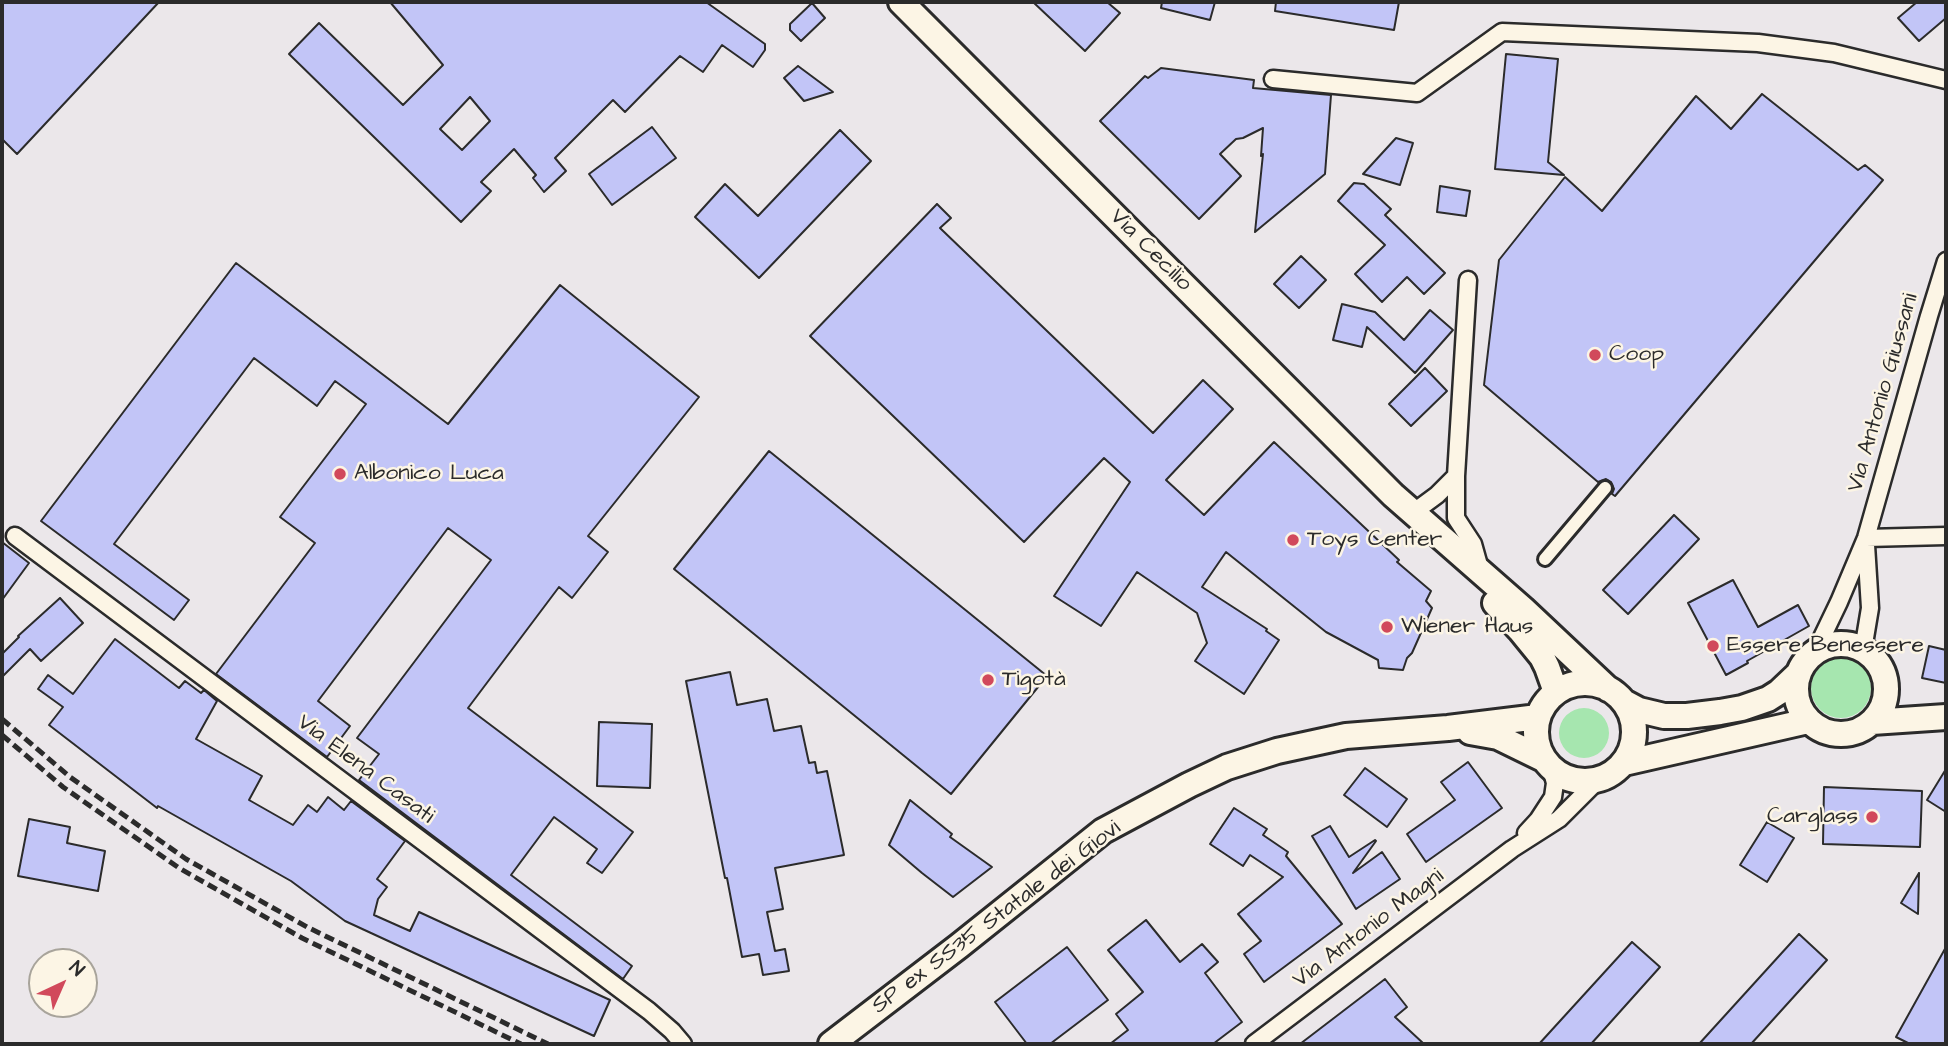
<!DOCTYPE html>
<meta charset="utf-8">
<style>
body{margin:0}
#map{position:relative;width:1948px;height:1046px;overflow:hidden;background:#ebe7ea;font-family:"Architects Daughter",sans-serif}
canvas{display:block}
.frame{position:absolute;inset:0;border:4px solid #2b2b2b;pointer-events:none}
.north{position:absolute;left:28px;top:948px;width:70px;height:70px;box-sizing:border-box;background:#fcf5e5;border:2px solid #a8a49b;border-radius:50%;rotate:44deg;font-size:19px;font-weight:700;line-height:28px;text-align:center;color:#2b2b2b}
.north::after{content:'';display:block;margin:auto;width:24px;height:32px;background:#d1495b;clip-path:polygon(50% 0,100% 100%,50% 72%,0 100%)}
</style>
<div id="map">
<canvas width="1948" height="1046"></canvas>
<div class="frame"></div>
<div class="north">N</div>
</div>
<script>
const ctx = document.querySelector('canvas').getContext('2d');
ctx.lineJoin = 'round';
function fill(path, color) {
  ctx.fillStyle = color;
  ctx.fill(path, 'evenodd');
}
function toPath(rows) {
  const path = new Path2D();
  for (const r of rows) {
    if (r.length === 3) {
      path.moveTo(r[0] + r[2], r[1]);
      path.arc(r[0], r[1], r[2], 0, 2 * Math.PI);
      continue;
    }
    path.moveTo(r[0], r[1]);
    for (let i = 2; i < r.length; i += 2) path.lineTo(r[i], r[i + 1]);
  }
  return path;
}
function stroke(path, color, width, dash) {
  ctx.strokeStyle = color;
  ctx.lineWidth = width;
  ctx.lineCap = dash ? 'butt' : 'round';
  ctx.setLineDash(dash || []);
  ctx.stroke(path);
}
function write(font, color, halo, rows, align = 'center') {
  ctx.font = font + ' "Architects Daughter",sans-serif';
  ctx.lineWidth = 5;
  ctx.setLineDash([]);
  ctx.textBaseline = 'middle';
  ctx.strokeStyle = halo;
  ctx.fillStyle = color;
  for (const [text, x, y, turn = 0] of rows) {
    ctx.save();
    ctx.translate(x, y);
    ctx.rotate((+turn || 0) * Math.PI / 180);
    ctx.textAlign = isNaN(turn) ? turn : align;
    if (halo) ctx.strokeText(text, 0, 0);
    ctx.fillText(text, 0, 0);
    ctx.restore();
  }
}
fill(toPath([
 [1841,688,30],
 [1584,733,25]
]), '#a6e6af');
const building = toPath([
 [2,2,159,2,17,154,2,139,2,2],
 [390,2,706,2,765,44,765,50,753,67,722,45,703,72,680,56,625,112,613,100,555,158,566,171,544,192,533,178,536,175,514,149,481,182,491,191,461,222,289,54,319,23,403,105,443,65,390,2],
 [470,97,490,121,462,150,440,129,470,97],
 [1033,2,1107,2,1120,13,1085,51,1033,2],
 [1162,2,1215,2,1210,20,1161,8,1162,2],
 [1276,2,1399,2,1394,30,1275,11,1276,2],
 [1917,2,1946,2,1946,18,1919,41,1898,18,1917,2],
 [812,3,825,18,801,41,790,30,790,24,812,3],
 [1506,54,1558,59,1548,162,1564,175,1495,169,1506,54],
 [798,66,833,92,804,101,784,78,798,66],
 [1161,68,1254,80,1253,88,1331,95,1325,174,1255,232,1263,154,1261,156,1263,128,1243,138,1236,139,1220,154,1241,176,1199,219,1100,121,1145,76,1148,78,1161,68],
 [1762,94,1858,170,1865,165,1883,180,1615,496,1612,494,1614,489,1611,482,1606,479,1598,482,1484,385,1499,260,1565,177,1602,211,1696,96,1731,129,1762,94],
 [652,127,676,158,612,205,589,174,652,127],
 [840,130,871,161,759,278,695,217,725,184,758,216,840,130],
 [1396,138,1413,143,1400,185,1363,174,1396,138],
 [1354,183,1364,184,1391,209,1385,215,1445,273,1424,294,1407,277,1382,302,1355,274,1385,245,1338,201,1354,183],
 [1440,186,1470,191,1466,216,1437,212,1440,186],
 [937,204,951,218,940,228,1153,433,1203,380,1233,409,1166,480,1204,515,1274,442,1399,560,1397,562,1431,591,1426,601,1432,608,1412,653,1407,658,1403,670,1379,668,1378,660,1326,632,1226,552,1202,587,1267,629,1266,631,1279,640,1244,694,1195,661,1207,643,1197,613,1137,572,1101,626,1054,596,1130,482,1104,458,1024,542,810,336,937,204],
 [1301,256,1326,280,1299,308,1274,284,1301,256],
 [236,263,448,424,560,285,699,397,588,536,608,552,572,598,559,587,468,708,633,832,602,873,587,863,597,849,554,817,511,875,632,966,623,979,359,780,379,754,357,738,491,560,448,528,318,701,350,726,327,757,216,674,315,543,280,517,366,404,335,381,317,406,254,358,114,544,189,600,174,620,41,521,236,263],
 [1342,304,1375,312,1404,340,1430,310,1453,330,1415,373,1367,327,1362,347,1333,340,1342,304],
 [1425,368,1447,391,1411,426,1389,404,1425,368],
 [769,451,1047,676,951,794,674,569,769,451],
 [1674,515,1699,539,1628,614,1603,590,1674,515],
 [2,542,29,563,2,600,2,542],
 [1733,580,1758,627,1798,605,1809,626,1747,661,1748,663,1726,675,1688,603,1733,580],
 [60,598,83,623,41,661,30,649,2,677,2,654,19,637,18,636,60,598],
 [115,639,179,688,185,681,201,693,204,690,217,701,196,739,262,776,249,800,293,825,308,805,317,812,328,797,344,810,351,801,405,841,377,879,387,887,378,899,374,915,410,931,419,912,610,1000,594,1036,345,921,291,881,158,806,157,808,49,725,63,707,38,689,48,675,73,694,115,639],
 [1929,646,1946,650,1946,683,1922,678,1929,646],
 [730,672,737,705,767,699,774,731,801,726,809,763,815,762,817,773,827,771,844,855,775,868,783,909,767,912,775,951,785,949,789,971,763,975,759,954,742,957,727,878,725,878,686,681,730,672],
 [599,722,652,724,650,788,597,786,599,722],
 [1468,762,1502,808,1426,862,1407,834,1455,800,1441,782,1468,762],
 [1365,768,1407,799,1387,827,1344,795,1365,768],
 [1946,769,1946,812,1927,800,1946,769],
 [1824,787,1922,791,1920,847,1823,844,1824,787],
 [910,800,952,834,950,837,992,867,953,897,922,873,889,845,910,800],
 [1234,808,1267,829,1263,835,1288,852,1286,856,1342,924,1264,982,1244,954,1261,941,1238,914,1283,877,1250,855,1243,866,1210,844,1234,808],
 [29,819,70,827,67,843,105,851,98,891,18,876,29,819],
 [1767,822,1794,838,1767,882,1740,865,1767,822],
 [1330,826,1349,857,1375,840,1376,841,1353,873,1382,852,1400,879,1356,909,1312,836,1330,826],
 [1919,873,1918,914,1901,903,1919,873],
 [1146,920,1180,962,1202,944,1218,962,1205,973,1242,1022,1213,1044,1110,1044,1128,1030,1116,1014,1143,992,1108,950,1146,920],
 [1799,934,1827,960,1751,1044,1699,1044,1799,934],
 [1632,942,1660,967,1591,1044,1539,1044,1632,942],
 [1067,947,1108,1000,1050,1044,1027,1044,995,1002,1067,947],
 [1946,947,1946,1044,1910,1044,1896,1037,1946,947],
 [1385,979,1407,1007,1395,1017,1424,1044,1300,1044,1385,979]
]);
fill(building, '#c2c5f7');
stroke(building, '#2b2b2b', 2);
const pedestrian = toPath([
 [1545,559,1605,488]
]);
const minor = toPath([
 [1273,79,1417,93,1502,32,1758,43,1834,53,1946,80],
 [1468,280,1456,476,1456,518,1473,544,1480,569],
 [1414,512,1437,495,1456,476],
 [15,536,649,1011,672,1031,683,1044],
 [1866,538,1946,536],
 [1863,650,1870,608,1866,545],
 [1815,652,1839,602,1866,538,1929,316,1946,261],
 [1526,833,1538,820,1553,797,1555,783,1551,768],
 [1254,1044,1512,849,1559,819,1598,780]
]);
const primary = toPath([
 [901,2,1393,495,1523,609,1608,689],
 [1495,603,1520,630,1542,657,1547,667,1556,692],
 [1841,689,45],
 [1585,732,49],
 [1624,702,1639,710,1664,716,1687,716,1720,712,1742,708,1768,699,1779,692,1799,673],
 [1872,722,1946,717],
 [1470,732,1498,737,1543,759],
 [1624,763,1808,721],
 [831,1044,959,946,1103,831,1189,785,1227,767,1277,751,1346,736,1448,728,1538,717]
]);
stroke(pedestrian, '#2b2b2b', 18);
stroke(minor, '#2b2b2b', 21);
stroke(primary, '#2b2b2b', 30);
stroke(pedestrian, '#fcf5e5', 12);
stroke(minor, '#fcf5e5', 16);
stroke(primary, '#fcf5e5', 24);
stroke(toPath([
 [2,719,70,777,186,859,307,927,548,1044],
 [2,735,63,787,179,868,302,938,521,1044]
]), '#2b2b2b', 5, [10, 5]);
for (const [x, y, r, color] of [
 [1595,355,7,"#d1495b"],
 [340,474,7,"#d1495b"],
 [1293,540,7,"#d1495b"],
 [1387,627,7,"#d1495b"],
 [1713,646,7,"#d1495b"],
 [988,680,7,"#d1495b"],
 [1872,817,7,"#d1495b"]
]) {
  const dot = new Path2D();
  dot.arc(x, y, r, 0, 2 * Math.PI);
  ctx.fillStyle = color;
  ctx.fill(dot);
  stroke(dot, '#fcf5e5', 2.5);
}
write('23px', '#2b2b2b', '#fcf5e5', [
 ["Via Cecilio",1150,251,45],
 ["Via Antonio Giussani",1884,393,-74],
 ["Via Elena Casati",365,770,37],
 ["SP ex SS35 Statale dei Giovi",997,918,-37],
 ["Via Antonio Magni",1369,929,-37]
]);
write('23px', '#2b2b2b', '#fcf5e5', [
 ["Coop",1609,355],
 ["Albonico Luca",354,474],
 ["Toys Center",1307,540],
 ["Wiener Haus",1401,627],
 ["Essere Benessere",1727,646],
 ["Tigotà",1002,680],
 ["Carglass",1858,817,"right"]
], 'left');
</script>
